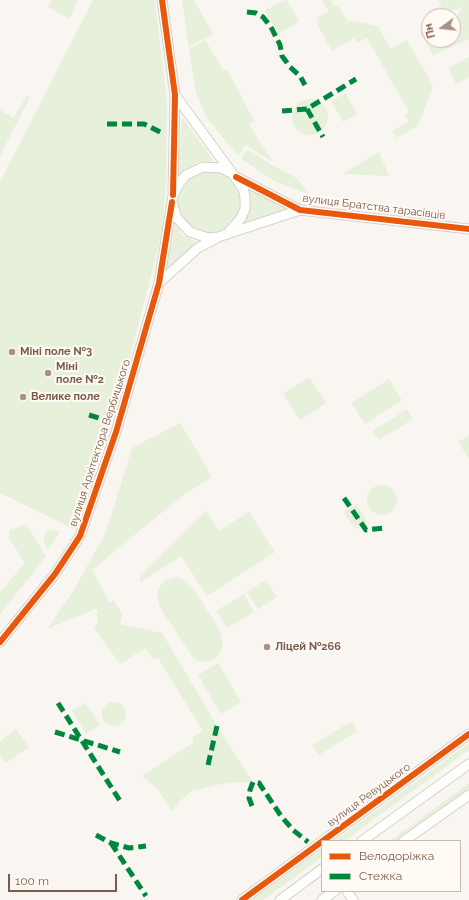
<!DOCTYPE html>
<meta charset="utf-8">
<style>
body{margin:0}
#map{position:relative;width:469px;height:900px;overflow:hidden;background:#f9f5f0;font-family:Raleway,sans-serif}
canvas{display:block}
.legend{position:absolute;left:321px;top:840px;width:140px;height:52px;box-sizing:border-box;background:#fffaf3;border:1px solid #cabbb1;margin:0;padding:5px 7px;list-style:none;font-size:12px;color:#7a5c4d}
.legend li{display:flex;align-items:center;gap:8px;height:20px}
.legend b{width:20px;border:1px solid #cabbb1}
.north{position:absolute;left:421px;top:8px;width:40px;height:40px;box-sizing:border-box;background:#fffaf3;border:1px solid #cabbb1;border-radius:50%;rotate:255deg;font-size:11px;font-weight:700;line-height:16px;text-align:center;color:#7a5c4d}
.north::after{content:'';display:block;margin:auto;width:14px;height:18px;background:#a69286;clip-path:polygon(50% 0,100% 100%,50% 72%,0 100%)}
.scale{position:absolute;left:8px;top:874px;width:109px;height:18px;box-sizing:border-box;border:2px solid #7a5c4d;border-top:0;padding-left:5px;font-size:12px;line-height:14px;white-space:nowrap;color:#7a5c4d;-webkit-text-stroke:3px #fffaf3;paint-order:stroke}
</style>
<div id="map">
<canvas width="469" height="900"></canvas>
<ul class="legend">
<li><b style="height:5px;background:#e8590c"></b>Велодоріжка</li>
<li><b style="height:5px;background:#00873e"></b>Стежка</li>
</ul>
<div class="north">Пн</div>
<div class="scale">100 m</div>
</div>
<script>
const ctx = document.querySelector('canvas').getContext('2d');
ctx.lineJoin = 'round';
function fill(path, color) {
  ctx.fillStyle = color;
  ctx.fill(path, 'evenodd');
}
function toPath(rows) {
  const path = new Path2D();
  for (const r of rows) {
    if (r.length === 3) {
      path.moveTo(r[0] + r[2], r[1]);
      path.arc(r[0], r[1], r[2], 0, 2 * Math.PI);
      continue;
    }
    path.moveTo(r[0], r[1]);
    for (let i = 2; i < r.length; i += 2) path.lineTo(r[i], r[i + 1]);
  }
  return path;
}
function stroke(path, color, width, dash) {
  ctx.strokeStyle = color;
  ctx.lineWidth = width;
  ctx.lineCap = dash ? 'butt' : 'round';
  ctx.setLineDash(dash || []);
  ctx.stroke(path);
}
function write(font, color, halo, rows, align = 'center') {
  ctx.font = font + ' Raleway,sans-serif';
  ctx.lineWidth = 4;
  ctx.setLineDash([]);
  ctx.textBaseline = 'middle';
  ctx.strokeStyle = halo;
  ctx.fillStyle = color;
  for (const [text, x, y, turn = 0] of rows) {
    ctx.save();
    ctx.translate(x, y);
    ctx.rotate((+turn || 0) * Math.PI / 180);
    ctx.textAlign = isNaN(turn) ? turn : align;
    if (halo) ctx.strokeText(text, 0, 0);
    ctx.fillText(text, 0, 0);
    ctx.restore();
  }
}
fill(toPath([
 [51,0,78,0,70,19,48,7],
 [93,0,155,0,167,102,166,185,162,233,120,396,76,530,0,493,0,182],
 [182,0,194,0,213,34,189,47],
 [284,0,287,0,299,22,278,34,265,10],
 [322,0,331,0,334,6,338,6,347,20,378,26,390,49,407,40,433,86,418,126,396,138,392,131,409,121,405,114,409,112,367,38,357,43,354,38,332,51,318,26,317,18,329,11],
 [438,0,469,0,469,39,433,55,421,32,429,27,429,40,453,40,453,26,462,6,446,15],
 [205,40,224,71,227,69,254,121,249,125,273,162,246,145,238,156,207,118,196,93,189,49],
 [469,57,469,77,456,84,448,68],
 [345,93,357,114,343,122,331,101],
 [27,95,30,97,0,156,0,110,14,118],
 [310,117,18],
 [182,117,214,161,198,162,185,169,178,177],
 [248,149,267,162,298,179,308,194,274,181,241,158],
 [379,152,389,176,343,174],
 [209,202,31],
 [248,189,289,209,242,224,247,214,250,200],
 [175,224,182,235,198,242,165,270],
 [309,377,326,403,300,420,283,394],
 [389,379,402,400,365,424,351,403],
 [407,409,413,419,379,440,373,431],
 [180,423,207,468,211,478,182,496,92,570,110,603,114,600,122,614,120,624,162,633,217,726,253,782,226,783,191,791,179,802,172,811,156,787,142,776,194,742,192,738,203,731,158,658,154,660,145,648,120,664,94,628,99,622,97,619,98,611,96,609,47,629,74,590,106,532,132,448],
 [469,435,469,459,458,442],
 [382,500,15],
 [357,504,367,522,355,529,344,512],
 [206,511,219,531,249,512,275,552,207,596,181,556,141,582,139,578],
 [26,524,46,556,0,615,0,592,25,563,9,538,9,531],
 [48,529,60,532,48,549,43,540],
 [176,577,183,579,192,587,220,630,223,644,222,650,216,657,208,662,196,660,192,656,159,606,157,593,161,584,165,580],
 [266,580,277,597,258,609,247,592],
 [244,594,254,612,227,628,216,611],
 [218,663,241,702,221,714,198,675],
 [114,714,12],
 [86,703,100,725,86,734,72,711],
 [352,721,357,731,319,755,312,745],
 [16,729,29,747,6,763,0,755,0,741],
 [469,743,469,750,344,841,334,841],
 [469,783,469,791,400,841,390,841],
 [322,849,322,857,263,900,252,900]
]), '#e7f0db');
const minor = toPath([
 [162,0,175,95,173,191],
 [175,95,243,188,245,198,245,209,241,218,229,232],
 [229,172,221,168,203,167,186,175,180,182,173,195,172,202,177,218,190,232,208,238,218,237,300,210],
 [236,177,300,210,469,229],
 [159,283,198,248,215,239],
 [0,642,55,574,80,536,116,432,159,283,172,202],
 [362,841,469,764],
 [404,841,469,795],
 [347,891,353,900],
 [242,900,469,734],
 [280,900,322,869],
 [322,900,335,891]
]);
stroke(minor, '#d7d1cb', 11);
stroke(minor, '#fefefd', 9);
stroke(toPath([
 [247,12,256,13,263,17,271,27,280,45,282,56,290,67,300,76,305,85],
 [307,109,323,137],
 [282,111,307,109,356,79],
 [107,124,144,124,162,133],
 [89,415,105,420],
 [344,498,366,530,384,528],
 [58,703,120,801],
 [55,732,120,752],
 [208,765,217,726],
 [252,806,249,798,250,790,253,782,259,783,281,816,293,830,308,842],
 [96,835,111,843,129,848,146,846],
 [111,843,146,896]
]), '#00873e', 5, [10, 5]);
stroke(toPath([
 [162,0,175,95,173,195],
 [236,177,300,210,469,229],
 [0,642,55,574,80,536,116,432,159,283,172,202],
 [242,900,469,734]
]), '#e8590c', 6);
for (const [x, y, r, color] of [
 [12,352,4,"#a69286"],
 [48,373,4,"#a69286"],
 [23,397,4,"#a69286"],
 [267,647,4,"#a69286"]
]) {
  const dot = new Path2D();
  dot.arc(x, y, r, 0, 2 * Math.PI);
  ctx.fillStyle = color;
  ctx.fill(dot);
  stroke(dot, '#fffaf3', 1.5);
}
write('11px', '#7a5c4d', '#fffaf3', [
 ["вулиця Братства тарасівців",374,207,7],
 ["вулиця Архітектора Вербицького",100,443,-72],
 ["вулиця Ревуцького",369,795,-36]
]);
write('bold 11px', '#7a5c4d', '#fffaf3', [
 ["Міні поле №3",20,352],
 ["Міні",56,367],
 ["поле №2",56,380],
 ["Велике поле",31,397],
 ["Ліцей №266",275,647]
], 'left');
</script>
